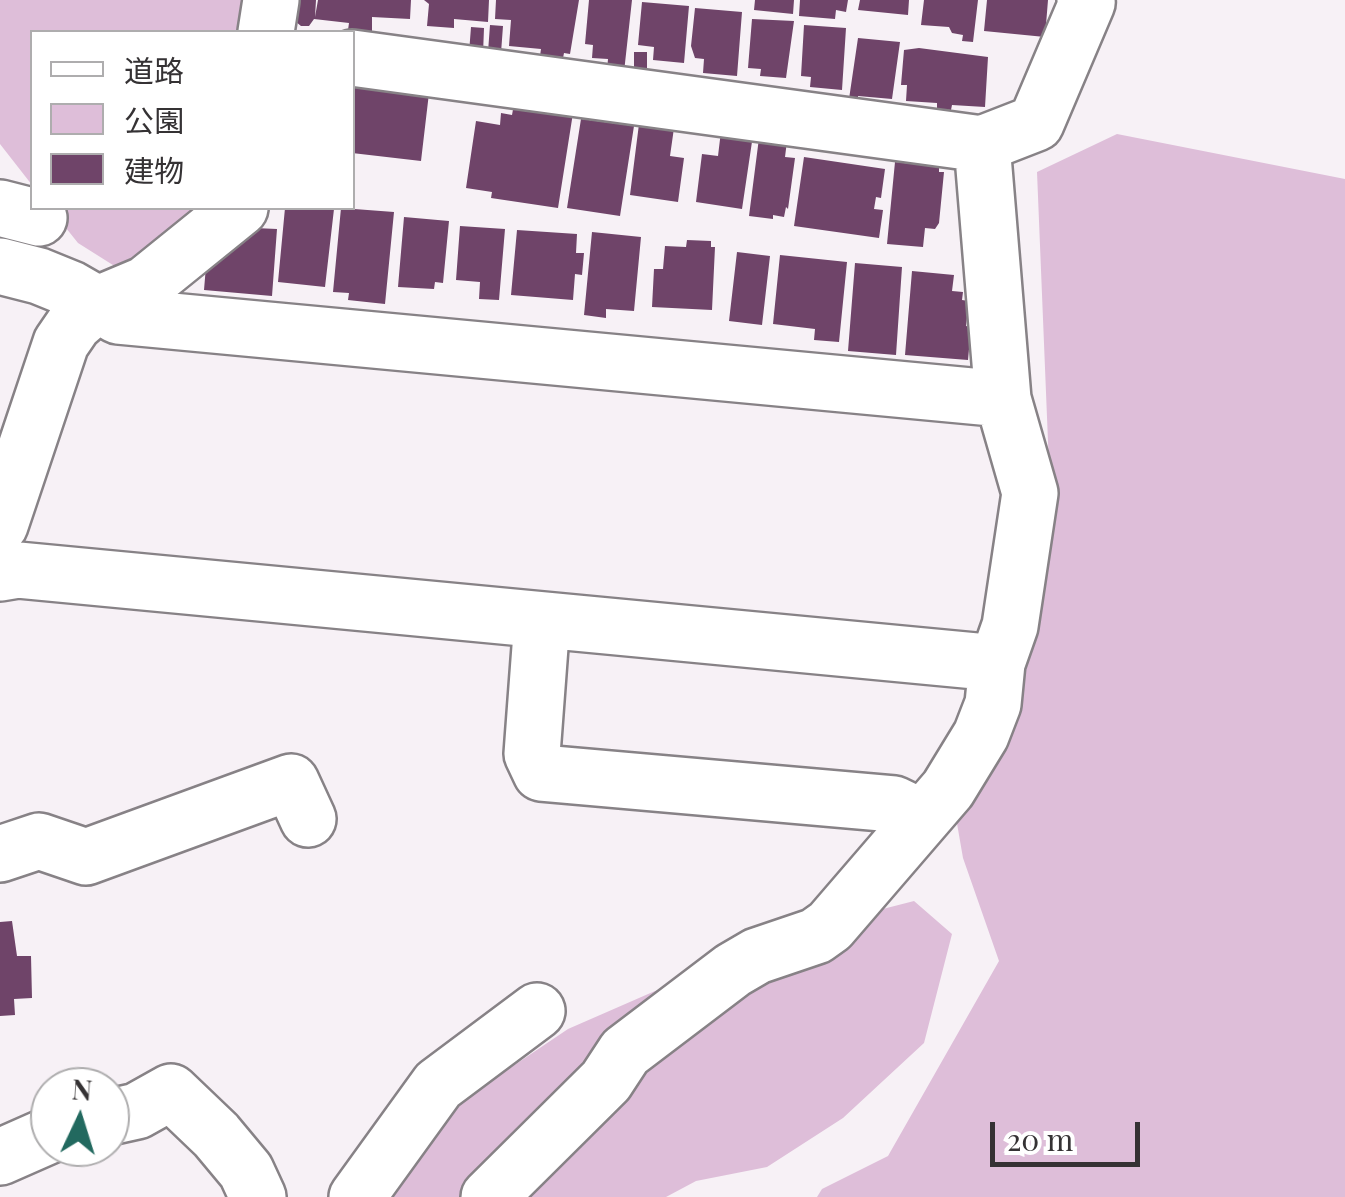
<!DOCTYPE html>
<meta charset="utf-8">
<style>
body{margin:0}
#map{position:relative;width:1345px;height:1197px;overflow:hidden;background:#f7f1f6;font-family:"Playfair Display","Noto Sans JP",serif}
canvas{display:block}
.legend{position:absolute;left:30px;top:30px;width:325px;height:180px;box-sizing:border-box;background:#fff;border:2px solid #aeadae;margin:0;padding:12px 18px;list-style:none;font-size:30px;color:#353234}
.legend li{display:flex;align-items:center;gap:20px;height:50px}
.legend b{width:50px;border:2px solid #aeadae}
.north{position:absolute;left:30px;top:1067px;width:100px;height:100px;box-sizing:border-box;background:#fff;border:2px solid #aeadae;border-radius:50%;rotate:4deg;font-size:28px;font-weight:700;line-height:40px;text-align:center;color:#353234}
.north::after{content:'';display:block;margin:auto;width:35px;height:45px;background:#22695f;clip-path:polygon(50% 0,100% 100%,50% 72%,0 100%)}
.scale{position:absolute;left:990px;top:1122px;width:150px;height:45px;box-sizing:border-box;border:5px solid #353234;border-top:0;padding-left:12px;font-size:30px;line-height:35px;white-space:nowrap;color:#353234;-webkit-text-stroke:8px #fff;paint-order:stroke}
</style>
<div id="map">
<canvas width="1345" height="1197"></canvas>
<ul class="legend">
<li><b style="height:12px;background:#fff"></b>道路</li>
<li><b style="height:28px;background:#debed9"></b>公園</li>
<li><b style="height:28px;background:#6f4469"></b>建物</li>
</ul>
<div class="north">N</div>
<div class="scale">20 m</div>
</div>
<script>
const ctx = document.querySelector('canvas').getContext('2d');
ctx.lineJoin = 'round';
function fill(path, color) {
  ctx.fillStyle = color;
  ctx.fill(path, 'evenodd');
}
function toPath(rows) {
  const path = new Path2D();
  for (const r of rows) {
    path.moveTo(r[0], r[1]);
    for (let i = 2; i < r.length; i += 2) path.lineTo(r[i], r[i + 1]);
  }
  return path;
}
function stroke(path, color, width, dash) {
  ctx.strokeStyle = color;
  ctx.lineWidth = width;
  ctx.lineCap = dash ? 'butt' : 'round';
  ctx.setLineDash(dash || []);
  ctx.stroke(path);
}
fill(toPath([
 [0,0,247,0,243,32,32,32,32,185,0,144],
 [1117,134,1345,179,1345,1197,817,1197,822,1189,888,1156,999,961,963,858,955,812,1049,466,1037,172],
 [50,208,216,208,124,272,78,243],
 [914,901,952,934,924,1043,843,1118,767,1167,696,1181,666,1197,354,1197,464,1099,568,1029,655,991,790,964,879,910]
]), '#debed9');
fill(toPath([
 [298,0,316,0,315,17,318,0,411,0,410,19,372,17,372,32,348,30,349,23,314,19,309,26,301,26,295,21],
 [424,0,489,0,488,22,454,19,454,28,427,26,429,4],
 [496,0,579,0,570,54,564,53,563,58,540,56,541,49,509,46,511,20,495,19],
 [589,0,632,0,624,72,607,70,608,59,592,58,593,45,585,44],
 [755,0,794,0,793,14,754,10],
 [800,0,848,0,846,12,836,10,835,19,799,16],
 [860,0,909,0,908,15,858,10],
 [924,0,978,0,973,42,962,41,963,35,952,33,949,27,921,25],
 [987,0,1048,0,1045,37,984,31],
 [642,2,689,6,684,63,653,60,654,47,638,45],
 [695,8,742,12,737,76,703,73,704,59,695,58,691,46],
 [752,19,794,21,786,78,760,76,761,69,748,68],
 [490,25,503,26,501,53,488,52],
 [804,25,846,28,842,90,810,87,811,77,801,76],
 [471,27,484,28,483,54,469,53],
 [858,38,900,42,892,99,858,96,858,100,849,99],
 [919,48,988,57,985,107,952,105,951,110,937,109,937,103,906,101,907,85,901,85,904,50],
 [634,52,647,52,647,71,634,71],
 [352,84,429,93,421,161,352,153],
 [514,104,573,113,558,208,491,198,492,192,466,188,476,121,500,125,501,113,512,115],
 [581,119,634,126,620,216,567,208],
 [639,124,674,128,670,156,684,158,678,202,630,195],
 [721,131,753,135,742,209,696,202,702,154,718,156],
 [759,138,787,141,785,157,795,158,788,209,786,207,784,217,773,215,773,219,749,216],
 [804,157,885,169,881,198,876,197,874,209,883,210,879,238,794,226],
 [895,162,939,167,939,172,944,172,939,223,935,229,925,228,923,247,887,244],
 [285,208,334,209,325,287,278,282],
 [341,208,394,212,385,304,348,300,349,293,333,292],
 [404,217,449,221,443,283,435,282,434,289,398,287],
 [460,226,505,229,499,300,479,299,480,282,456,280],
 [255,228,277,229,272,296,204,290,206,266],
 [517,230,577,234,576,253,584,253,582,275,575,274,573,300,511,295],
 [592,232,641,237,634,311,606,309,606,318,584,315],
 [687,240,711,241,711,247,715,247,712,310,652,307,654,269,663,269,665,246,686,247],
 [737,252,770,256,762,325,729,321],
 [780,255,847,262,839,342,814,340,815,329,773,324],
 [855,263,902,267,896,355,848,351],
 [912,271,954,275,952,291,963,292,962,300,969,301,966,326,971,327,968,360,905,355],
 [12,921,17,956,31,956,32,998,14,999,15,1015,0,1016,0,922]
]), '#6f4469');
const minor = toPath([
 [266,32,271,0],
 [352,58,982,144],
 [0,208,39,218],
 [0,266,39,276,71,289,118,316,1003,399],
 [0,525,61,343,74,324,96,305,146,284,240,208],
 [0,573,18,570,997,663],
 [542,620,532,754,541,773,894,804,923,818],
 [0,854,39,841,86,857,291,782,308,819],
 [110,1117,137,1111,171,1092,216,1135,246,1171,258,1197],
 [0,1157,50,1135],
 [357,1197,438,1085,537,1011],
 [489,1197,606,1081,625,1052,733,970,757,956,816,936,830,926,948,789,981,735,993,704,997,663,1010,626,1030,493,1003,399,982,144,1036,123,1087,3,1085,0]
]);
stroke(minor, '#878286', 60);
stroke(minor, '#fff', 55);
</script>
